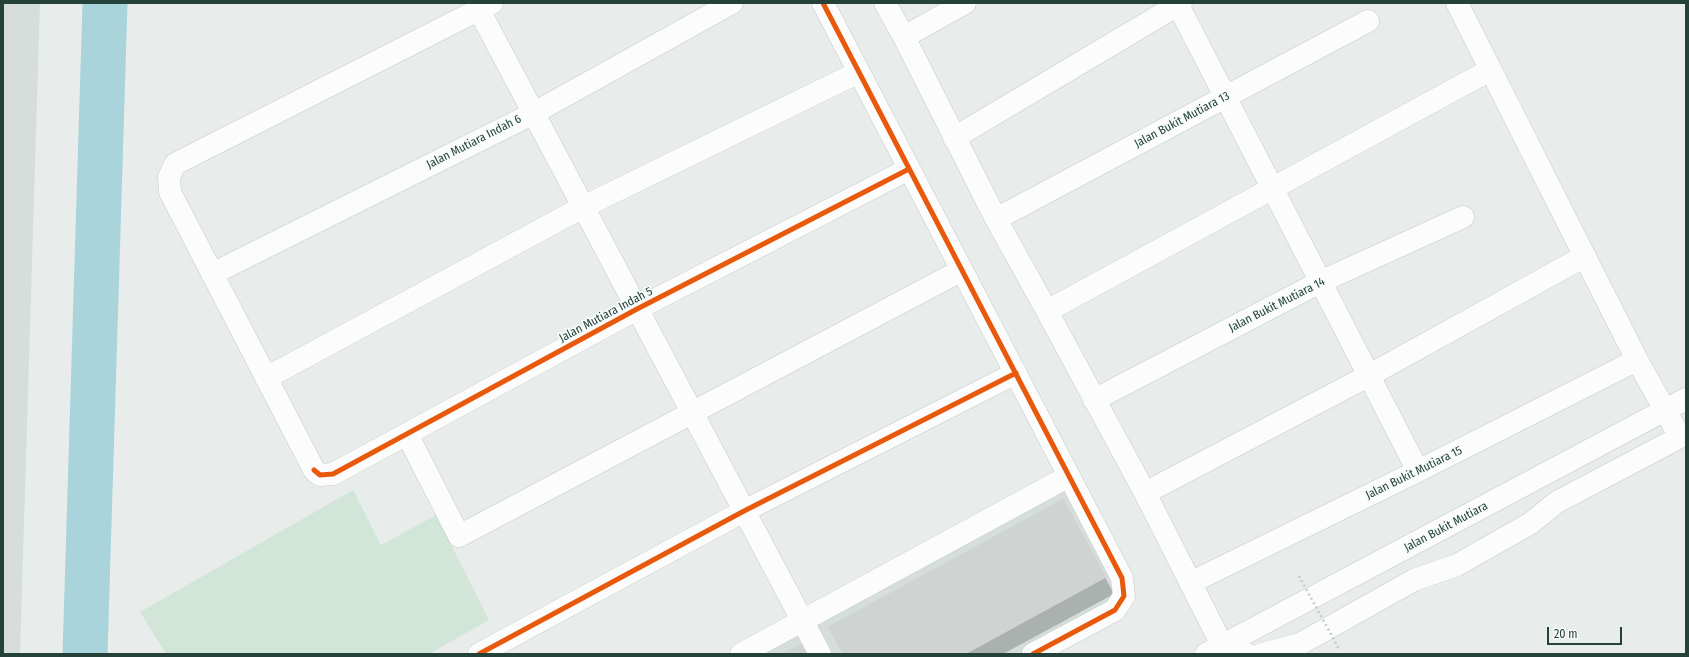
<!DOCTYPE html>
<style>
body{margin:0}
#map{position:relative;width:1689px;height:657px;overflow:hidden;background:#e8edeb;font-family:"Fira Sans Condensed",sans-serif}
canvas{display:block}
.frame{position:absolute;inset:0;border:4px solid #24423a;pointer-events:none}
.scale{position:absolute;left:1547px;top:627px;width:75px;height:18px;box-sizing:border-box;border:2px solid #24423a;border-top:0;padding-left:5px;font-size:12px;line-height:14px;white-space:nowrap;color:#24423a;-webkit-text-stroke:3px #f7fbf9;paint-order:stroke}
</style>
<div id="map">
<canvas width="1689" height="657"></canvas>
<div class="frame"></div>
<div class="scale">20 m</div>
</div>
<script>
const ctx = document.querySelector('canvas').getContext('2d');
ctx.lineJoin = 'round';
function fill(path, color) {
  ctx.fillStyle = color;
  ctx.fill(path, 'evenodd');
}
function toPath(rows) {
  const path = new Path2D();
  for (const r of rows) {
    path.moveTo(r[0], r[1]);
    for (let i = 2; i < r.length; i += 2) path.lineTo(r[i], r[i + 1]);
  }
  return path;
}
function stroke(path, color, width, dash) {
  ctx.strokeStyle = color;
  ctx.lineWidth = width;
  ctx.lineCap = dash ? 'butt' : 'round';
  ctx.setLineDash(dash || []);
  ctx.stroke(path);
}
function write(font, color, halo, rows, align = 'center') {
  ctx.font = font + ' "Fira Sans Condensed",sans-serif';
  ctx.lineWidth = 3.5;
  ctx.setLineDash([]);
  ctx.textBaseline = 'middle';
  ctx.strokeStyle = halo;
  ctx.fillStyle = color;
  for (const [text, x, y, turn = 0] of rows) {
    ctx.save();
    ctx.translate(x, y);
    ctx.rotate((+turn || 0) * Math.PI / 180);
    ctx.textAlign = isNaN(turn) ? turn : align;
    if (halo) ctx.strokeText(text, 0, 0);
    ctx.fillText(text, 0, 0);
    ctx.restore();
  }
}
fill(toPath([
 [3,3,40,3,20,654,3,654],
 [1063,484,1128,606,1053,654,749,654]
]), '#d6dedb');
fill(toPath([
 [353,490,381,545,436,515,489,620,429,654,166,654,140,612]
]), '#d1e6d8');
fill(toPath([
 [1072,516,1114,594,1003,654,844,654]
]), '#0003');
stroke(toPath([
 [85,654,105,3]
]), '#a9d4db', 45);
const building = toPath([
 [1063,499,1106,577,965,654,843,654,828,627,1063,499],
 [802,644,807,654,782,654,802,644]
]);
fill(building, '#cfd4d2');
stroke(building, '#d1d6d4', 1);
const minor = toPath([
 [492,3,175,164,169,177,170,192,314,470,320,475,333,474,637,309,909,169],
 [823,3,1122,578,1124,596,1115,610,1033,654],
 [885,3,904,37,996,219,1047,311,1145,493,1222,645,1247,654],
 [1177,3,1418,471],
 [1457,3,1637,360,1680,437],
 [479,10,820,654],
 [904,37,965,3],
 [954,138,1181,3],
 [996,219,1368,21],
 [212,274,534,113,732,3],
 [1047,311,1490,70],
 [266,378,583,207,859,72],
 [1094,400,1320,282,1463,217],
 [407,434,459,536,962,270],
 [1145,493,1368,376,1585,256],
 [1190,583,1418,471,1637,360],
 [479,654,744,511,1016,373],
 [741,654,1069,476],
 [1206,654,1686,399],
 [1262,654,1296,645],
 [1282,654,1414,580,1457,565,1531,523,1557,502,1686,434]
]);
stroke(minor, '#c5cac8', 23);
stroke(minor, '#fcfcfc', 22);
stroke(toPath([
 [1299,576,1339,649]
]), '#c3ccca', 2.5, [2, 3]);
stroke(toPath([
 [823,3,1122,578,1124,596,1115,610,1033,654],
 [314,470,320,475,333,474,637,309,909,169],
 [479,654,744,511,1016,373]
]), '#e8590c', 5);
write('12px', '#24423a', '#f7fbf9', [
 ["Jalan Bukit Mutiara 13",1182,120,-28],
 ["Jalan Mutiara Indah 6",474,142,-27],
 ["Jalan Bukit Mutiara 14",1277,305,-27],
 ["Jalan Mutiara Indah 5",606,315,-28],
 ["Jalan Bukit Mutiara 15",1414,473,-26],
 ["Jalan Bukit Mutiara",1446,527,-28]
]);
</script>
